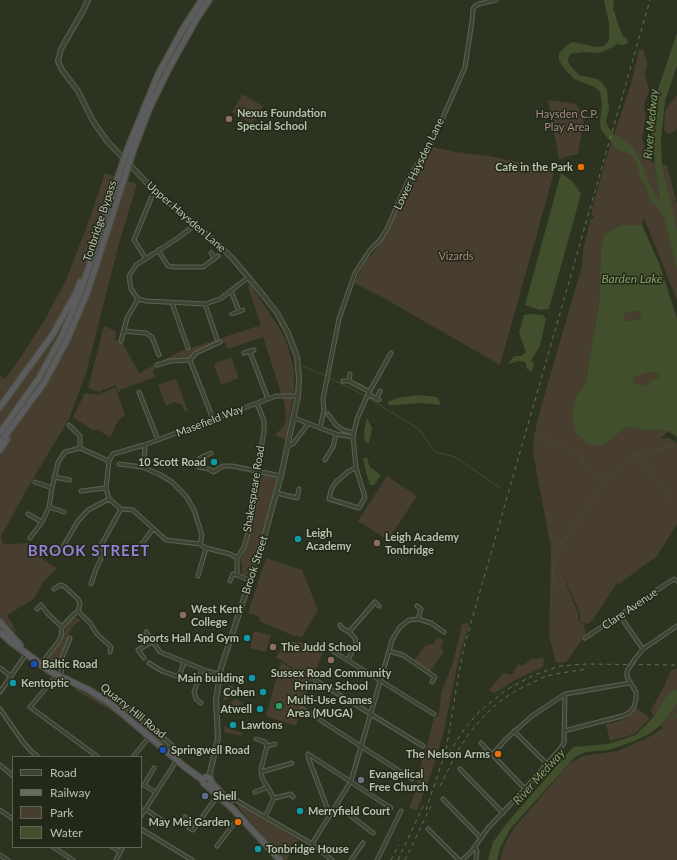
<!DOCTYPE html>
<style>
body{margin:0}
#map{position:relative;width:677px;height:860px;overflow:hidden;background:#2c3320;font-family:Lato,sans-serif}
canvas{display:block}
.legend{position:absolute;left:12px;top:756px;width:130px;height:92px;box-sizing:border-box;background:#222919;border:1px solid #5e6654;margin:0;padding:5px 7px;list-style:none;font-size:12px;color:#b9c1ad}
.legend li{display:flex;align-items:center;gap:8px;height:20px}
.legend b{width:20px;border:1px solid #5e6654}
</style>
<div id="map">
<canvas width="677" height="860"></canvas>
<ul class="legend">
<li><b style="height:5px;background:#3e4433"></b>Road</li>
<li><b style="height:5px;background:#656d58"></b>Railway</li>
<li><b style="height:11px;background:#473e30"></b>Park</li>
<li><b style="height:11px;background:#414f2c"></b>Water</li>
</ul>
</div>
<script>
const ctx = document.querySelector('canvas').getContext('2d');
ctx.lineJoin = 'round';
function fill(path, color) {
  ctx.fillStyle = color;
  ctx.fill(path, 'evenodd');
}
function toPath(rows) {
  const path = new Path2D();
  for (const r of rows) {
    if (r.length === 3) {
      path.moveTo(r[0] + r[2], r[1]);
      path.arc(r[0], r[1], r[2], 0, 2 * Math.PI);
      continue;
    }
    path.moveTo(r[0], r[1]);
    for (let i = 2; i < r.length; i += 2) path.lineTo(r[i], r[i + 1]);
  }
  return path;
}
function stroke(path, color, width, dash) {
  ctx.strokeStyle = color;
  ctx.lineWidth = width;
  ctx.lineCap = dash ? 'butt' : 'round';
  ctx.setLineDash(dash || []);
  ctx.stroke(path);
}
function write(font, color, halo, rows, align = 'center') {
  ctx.font = font + ' Lato,sans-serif';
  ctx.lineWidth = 3;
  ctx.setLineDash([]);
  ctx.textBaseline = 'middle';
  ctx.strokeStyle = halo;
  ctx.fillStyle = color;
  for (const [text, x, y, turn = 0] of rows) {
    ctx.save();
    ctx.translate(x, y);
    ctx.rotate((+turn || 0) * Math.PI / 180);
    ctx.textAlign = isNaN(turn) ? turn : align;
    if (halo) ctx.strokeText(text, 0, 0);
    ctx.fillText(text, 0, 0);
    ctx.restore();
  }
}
fill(toPath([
 [639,50,643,50,647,63,645,74,649,91,644,105,646,117,642,138,647,157,653,163,667,165,677,204,677,300,644,218,642,225,621,225,608,232,603,238,601,247,599,306,593,335,587,376,584,385,576,396,592,445,602,445,610,440,625,428,633,427,645,430,668,431,660,439,669,438,677,443,677,524,657,556,619,584,617,583,592,621,588,624,580,622,580,613,559,565,578,613,579,622,583,624,586,634,566,662,556,663,549,635,551,549,533,453,534,436,541,407,582,266,583,250,591,218,594,219,595,217,592,215,592,209,606,159,631,84],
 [242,94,263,106,252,124,232,112],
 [677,95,677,129,671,133,668,134,664,131,665,111,671,102],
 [548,100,576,104,582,113,584,123,578,154,568,156,559,160],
 [433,147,456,152,488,156,555,169,500,365,382,297,354,283,363,265,374,252,389,229,417,170],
 [105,173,137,184,120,240,86,373,69,419,34,477,1,536,3,544,29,543,42,551,43,560,57,568,43,582,34,599,7,615,17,633,0,618,0,375,5,379,20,358,44,321,66,280,87,226],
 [247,284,251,286,277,324,286,340,294,369,294,390,286,440,275,435,284,426,286,417,284,402,263,337,228,349,225,343,220,342,188,358,170,361,157,365,153,371,155,377,120,390,119,394,115,385,99,392,88,388,104,326,116,331,115,340,122,342,139,373,179,352,261,325],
 [636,311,640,311,642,314,641,317,639,319,626,321,624,320,624,314],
 [231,357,239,378,221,385,214,364],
 [648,372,659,374,659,377,652,380,648,385,643,386,634,383,633,380,635,377],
 [176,379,188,411,184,411,182,405,174,402,166,406,158,385],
 [115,387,125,415,119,419,110,437,96,429,94,431,73,417,85,393,98,395],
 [265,474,275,477,278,480,277,483,260,542,249,574,244,576,242,574,242,565,240,559,244,552,253,522,260,478],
 [387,476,417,496,388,540,358,521],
 [266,558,302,570,318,610,302,637,294,636,259,621,260,617,248,613],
 [74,617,79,619,81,621,76,623,70,631,59,660,59,671,48,663,50,656,62,641,66,627],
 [466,623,469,624,459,658,442,739,431,774,417,810,409,808,418,785,417,779,423,756,427,746,434,717,438,717,442,690,453,663,462,624],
 [254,631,271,635,266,652,250,648],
 [438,637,444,641,440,647,444,651,430,672,414,660,426,645,433,644],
 [287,640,290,642,302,642,323,652,301,709,296,726,266,716,281,662,292,669,293,668,276,657],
 [544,658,543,667,513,681,495,693,489,690,503,673,512,675,518,664,523,666,531,659],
 [674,669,677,669,677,689,673,690,666,698,655,715,652,714,651,710,665,685,670,672],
 [231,685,234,687,235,693,223,702,225,687],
 [76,688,99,700,115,710,146,736,145,737,114,712,75,690],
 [108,694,173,748,173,751,171,751,106,697,106,695],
 [237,699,242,702,241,708,233,708,231,715,223,713,224,709,234,700],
 [677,703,677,860,500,860,505,844,514,828,569,764,583,756,618,751,649,737,663,728,661,727,662,723],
 [635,707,650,718,635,734,610,741,606,724,620,721,630,715],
 [224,726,243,733,242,736,224,732],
 [239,805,300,841,291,844,291,849,288,859,285,860,238,807]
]), '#473e30');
fill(toPath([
 [604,0,614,0,613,10,614,11,619,27,623,36,627,38,628,43,623,45,616,44,613,47,602,52,596,53,584,52,570,54,568,59,569,64,579,75,597,79,602,82,607,90,609,109,606,120,608,127,615,136,620,137,625,142,633,147,643,166,645,174,650,184,655,196,659,200,660,197,655,165,652,134,655,98,677,33,677,66,665,101,661,139,662,166,677,231,677,269,664,218,658,207,650,201,646,186,640,177,638,166,634,158,630,154,617,149,601,130,600,123,602,104,600,92,594,87,574,79,563,67,559,60,559,54,563,49,572,42,597,47,604,46,607,43,609,39,609,23],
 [561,173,573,182,581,194,549,309,540,310,525,305],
 [621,225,642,225,659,263,677,318,677,437,668,431,645,430,632,427,625,428,610,440,602,445,592,445,584,441,576,433,572,414,576,396,584,385,587,375,593,335,599,306,601,247,603,238,608,232],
 [636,311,640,312,642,314,641,317,639,319,626,321,624,319,624,314],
 [648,372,659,374,659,377,652,380,647,385,643,386,634,383,633,380,635,377],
 [531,314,543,315,546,319,540,346,531,361,534,364,532,372,527,369,525,362,518,361,508,364,514,356,521,356,526,352,519,333,524,315],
 [418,395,437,397,441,405,420,403,397,405,389,405,387,402,397,398],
 [367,418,372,428,369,443,365,442,364,432],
 [363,458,367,458,370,467,381,475,374,485,370,485,366,472],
 [677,689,677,703,660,726,649,734,637,740,609,750,586,752,575,757,511,828,501,846,497,860,488,860,493,842,506,824,573,747,608,744,636,735,655,715,665,698,673,690]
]), '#414f2c');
stroke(toPath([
 [303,366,326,376],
 [329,378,351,388,365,396],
 [368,398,419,429,435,452,455,457,502,489],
 [540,437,564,447],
 [569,449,579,455,582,459,583,464,588,470,606,479],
 [640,456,644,464,659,483,671,499],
 [549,535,563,542,606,480,625,462,634,456,675,445,677,447],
 [557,588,553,579,553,565,563,542],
 [675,719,677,714]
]), '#414f2c', 1);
const minor = toPath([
 [196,224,178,238,136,265,129,276,131,289,138,299,146,301,205,304,220,299,249,277],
 [158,250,168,266,175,267,203,267,218,256],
 [211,253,215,258],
 [146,259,134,240,152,196],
 [231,291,239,311],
 [172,303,188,348],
 [205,304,217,339],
 [232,314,243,310],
 [124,331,146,333,152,337,159,355],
 [121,341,127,318,138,299],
 [250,352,268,399],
 [244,353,254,350],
 [190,360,213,419],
 [157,365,170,361,190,360,196,353,220,342],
 [343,381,349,381,370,392],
 [349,381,350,374],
 [139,392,158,440],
 [368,394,379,400],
 [377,398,380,391],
 [328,414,336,425,343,430,354,433],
 [294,418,336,434,353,437],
 [69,425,80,436,80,448],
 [320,428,324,410,323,399,339,319,355,273,370,250,380,240,387,229,411,174,434,138,465,67,472,21,473,9,475,6,479,4,496,0],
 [144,445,113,454,109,461,106,488,109,499,121,509,133,510,166,540,200,544],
 [288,446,293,444,308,424],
 [211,453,200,458,199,467,209,469,213,472,223,466,232,466,281,476],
 [325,460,333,447,336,434],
 [119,464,142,467,159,474,172,482,186,496,194,510,202,535,200,544,206,548,230,554,237,558],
 [142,467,145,451,144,445,276,396,298,396],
 [356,468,349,471,336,482,331,490,329,499,359,508,365,497,356,468,353,437,357,419,368,394,391,353],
 [54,477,70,480],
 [35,482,52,488],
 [81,491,106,488],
 [277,493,297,498,299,489],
 [49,507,64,512],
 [28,514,42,522],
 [30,538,42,522,49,507,52,488,58,462,65,452,80,448,109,461],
 [141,545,153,529],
 [53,555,61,550,78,521,88,510,109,499],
 [198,576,206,548],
 [249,580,237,575,237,558,244,547,252,519,257,471,264,432,264,421,257,403],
 [230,581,233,574,237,575],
 [91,584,96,569,101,559,100,547,121,509],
 [54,589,60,585,64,586,78,599,80,604,78,611],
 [417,606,421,609,418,619],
 [37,609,41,605,49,615,62,627],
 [620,616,643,649],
 [340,625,342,628,349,632],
 [146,632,160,652,207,671,219,674],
 [585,638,674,579,677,581],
 [331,650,434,714],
 [389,651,403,655,435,677,432,682],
 [144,658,138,650,152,642],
 [635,659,643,649,677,626],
 [348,660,356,644,355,638,349,632,375,602,379,606],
 [149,663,162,671,176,676,180,674,184,662],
 [41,664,58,642,61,637,62,627,72,616,78,611,90,623,97,634,111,647,110,652],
 [0,668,11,676],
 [57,675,30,707,98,757],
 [61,677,62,658,70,638],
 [315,680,423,746],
 [0,692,27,653],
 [102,697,105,693,108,693,113,695,174,747,175,751,172,756],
 [201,703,196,699,194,692,202,669],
 [0,709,23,742,31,751,38,757],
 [303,709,412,779],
 [514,731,547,764],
 [564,731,622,716,629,713,634,707,636,699,636,692,627,677,627,672,629,668],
 [256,739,265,742,267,746,261,769,262,778,274,798,265,817],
 [481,743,525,789],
 [267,746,275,744],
 [308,754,391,808],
 [308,754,308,757,330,815],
 [492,755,506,739,532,716,565,694,630,683],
 [133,757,150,736],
 [0,765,13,776],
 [154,768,144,785,155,792],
 [460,769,503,813],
 [261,772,292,763],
 [255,792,268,787],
 [274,798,291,794,293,797],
 [443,799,481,838],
 [229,802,234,799,265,817,312,844,332,860],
 [337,805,373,833],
 [145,809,165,822],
 [0,810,13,819],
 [141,816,177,760],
 [185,817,193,823,189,828,193,830,218,795],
 [141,829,192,860],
 [428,829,459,860],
 [312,844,351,781,389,651,392,640,400,627,409,620,418,619,431,623,444,632],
 [217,846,240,816],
 [53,847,73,860],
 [112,847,120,852],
 [475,847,477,851,476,860],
 [0,855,8,860],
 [116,860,123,847],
 [351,860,363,843],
 [377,860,401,811],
 [462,860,471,852,488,828,525,789,560,749,564,743,565,694]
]);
const tertiary = toPath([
 [88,0,83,11,61,49,58,61,62,70,78,91,93,121,107,141,150,186,220,246,233,259,263,295,277,313,288,333,297,357,299,378,298,396,281,476,263,541,221,668,216,700,218,738,209,777]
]);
const trunk = toPath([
 [128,148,158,75,183,29,202,0],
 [133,151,149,109,169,68,197,18,209,0],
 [0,407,53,334,76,293,80,282],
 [0,433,39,378,62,336,81,291,120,171],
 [0,443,44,383,67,340,87,293,126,173],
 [0,450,7,439],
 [0,622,20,645],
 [0,632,11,642,51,672,89,690,111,704,185,767,203,780],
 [207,781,4],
 [211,782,222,794],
 [206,785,233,809,280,860]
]);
stroke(minor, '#5c6251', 5);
stroke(tertiary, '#5c6251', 6);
stroke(trunk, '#494f3e', 8);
stroke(minor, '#3e4433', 3);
stroke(tertiary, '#3e4433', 4);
stroke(trunk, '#5c5b5e', 5.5);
stroke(toPath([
 [449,753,465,728,480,711,506,690,534,675,560,666,586,664,677,665],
 [440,786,457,752,470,732,484,716,500,701,517,690,544,677,555,674,587,669],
 [426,810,446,750,460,667,464,647,650,0],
 [391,860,399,845],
 [398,860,425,802],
 [405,860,431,806]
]), '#656d58', 1, [4, 4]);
const minorBridge = toPath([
 [629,668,635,659]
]);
const trunkBridge = toPath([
 [120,171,128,148],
 [126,173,133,151]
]);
stroke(minorBridge, '#5c6251', 5, []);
stroke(trunkBridge, '#494f3e', 8, []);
stroke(minorBridge, '#3e4433', 3);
stroke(trunkBridge, '#5c5b5e', 5.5);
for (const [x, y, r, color] of [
 [229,119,4,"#8d6e63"],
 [581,167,4,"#e8710a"],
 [214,462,4,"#0f9aa8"],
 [298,539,4,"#0f9aa8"],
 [377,543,4,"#8d6e63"],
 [183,615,4,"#8d6e63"],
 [247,638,4,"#0f9aa8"],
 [273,647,4,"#8d6e63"],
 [331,660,4,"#8d6e63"],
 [34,664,4,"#1a4fb4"],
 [252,678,4,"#0f9aa8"],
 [13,683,4,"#0f9aa8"],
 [263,692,4,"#0f9aa8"],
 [279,706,4,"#2e9e5b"],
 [260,709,4,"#0f9aa8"],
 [233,725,4,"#0f9aa8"],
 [163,750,4,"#1a4fb4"],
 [498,754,4,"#e8710a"],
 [361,780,4,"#6b7280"],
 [205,796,4,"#5c6f8a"],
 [300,811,4,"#0f9aa8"],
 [238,822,4,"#e8710a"],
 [258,849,4,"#0f9aa8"]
]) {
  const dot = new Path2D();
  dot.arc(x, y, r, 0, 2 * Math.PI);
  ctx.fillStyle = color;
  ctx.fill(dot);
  stroke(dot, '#222919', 1.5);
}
write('bold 11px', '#b9c1ad', '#222919', [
 ["Nexus Foundation",237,113],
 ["Special School",237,126],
 ["Cafe in the Park",573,167,"right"],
 ["10 Scott Road",206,462,"right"],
 ["Leigh",306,533],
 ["Academy",306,546],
 ["Leigh Academy",385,537],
 ["Tonbridge",385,550],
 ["West Kent",191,609],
 ["College",191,622],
 ["Sports Hall And Gym",239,638,"right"],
 ["The Judd School",281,647],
 ["Baltic Road",42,664],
 ["Sussex Road Community",331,673,"center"],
 ["Primary School",331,686,"center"],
 ["Main building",244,678,"right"],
 ["Kentoptic",21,683],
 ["Cohen",255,692,"right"],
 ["Multi-Use Games",287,700],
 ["Area (MUGA)",287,713],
 ["Atwell",252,709,"right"],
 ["Lawtons",241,725],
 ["Springwell Road",171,750],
 ["The Nelson Arms",490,754,"right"],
 ["Evangelical",369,774],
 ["Free Church",369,787],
 ["Shell",213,796],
 ["Merryfield Court",308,811],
 ["May Mei Garden",230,822,"right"],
 ["Tonbridge House",266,849]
], 'left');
write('11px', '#a68785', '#222919', [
 ["Haysden C.P.",567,114],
 ["Play Area",567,127],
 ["Vizards",456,256]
]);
write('11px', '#b9c1ad', '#222919', [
 ["Lower Haysden Lane",419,164,-64],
 ["Upper Haysden Lane",186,217,41],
 ["Tonbridge Bypass",100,221,-72],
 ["Masefield Way",210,421,-21],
 ["Shakespeare Road",254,489,-81],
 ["Brook Street",255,565,-72],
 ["Clare Avenue",630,609,-34],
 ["Quarry Hill Road",133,711,39]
]);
write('italic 12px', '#8a9e68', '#222919', [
 ["River Medway",651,124,-85],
 ["Barden Lake",632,279],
 ["River Medway",539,777,-48]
]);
ctx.letterSpacing = '1px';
write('bold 15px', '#9580d5', '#222919', [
 ["BROOK STREET",89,551]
]);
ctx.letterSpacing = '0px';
</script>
